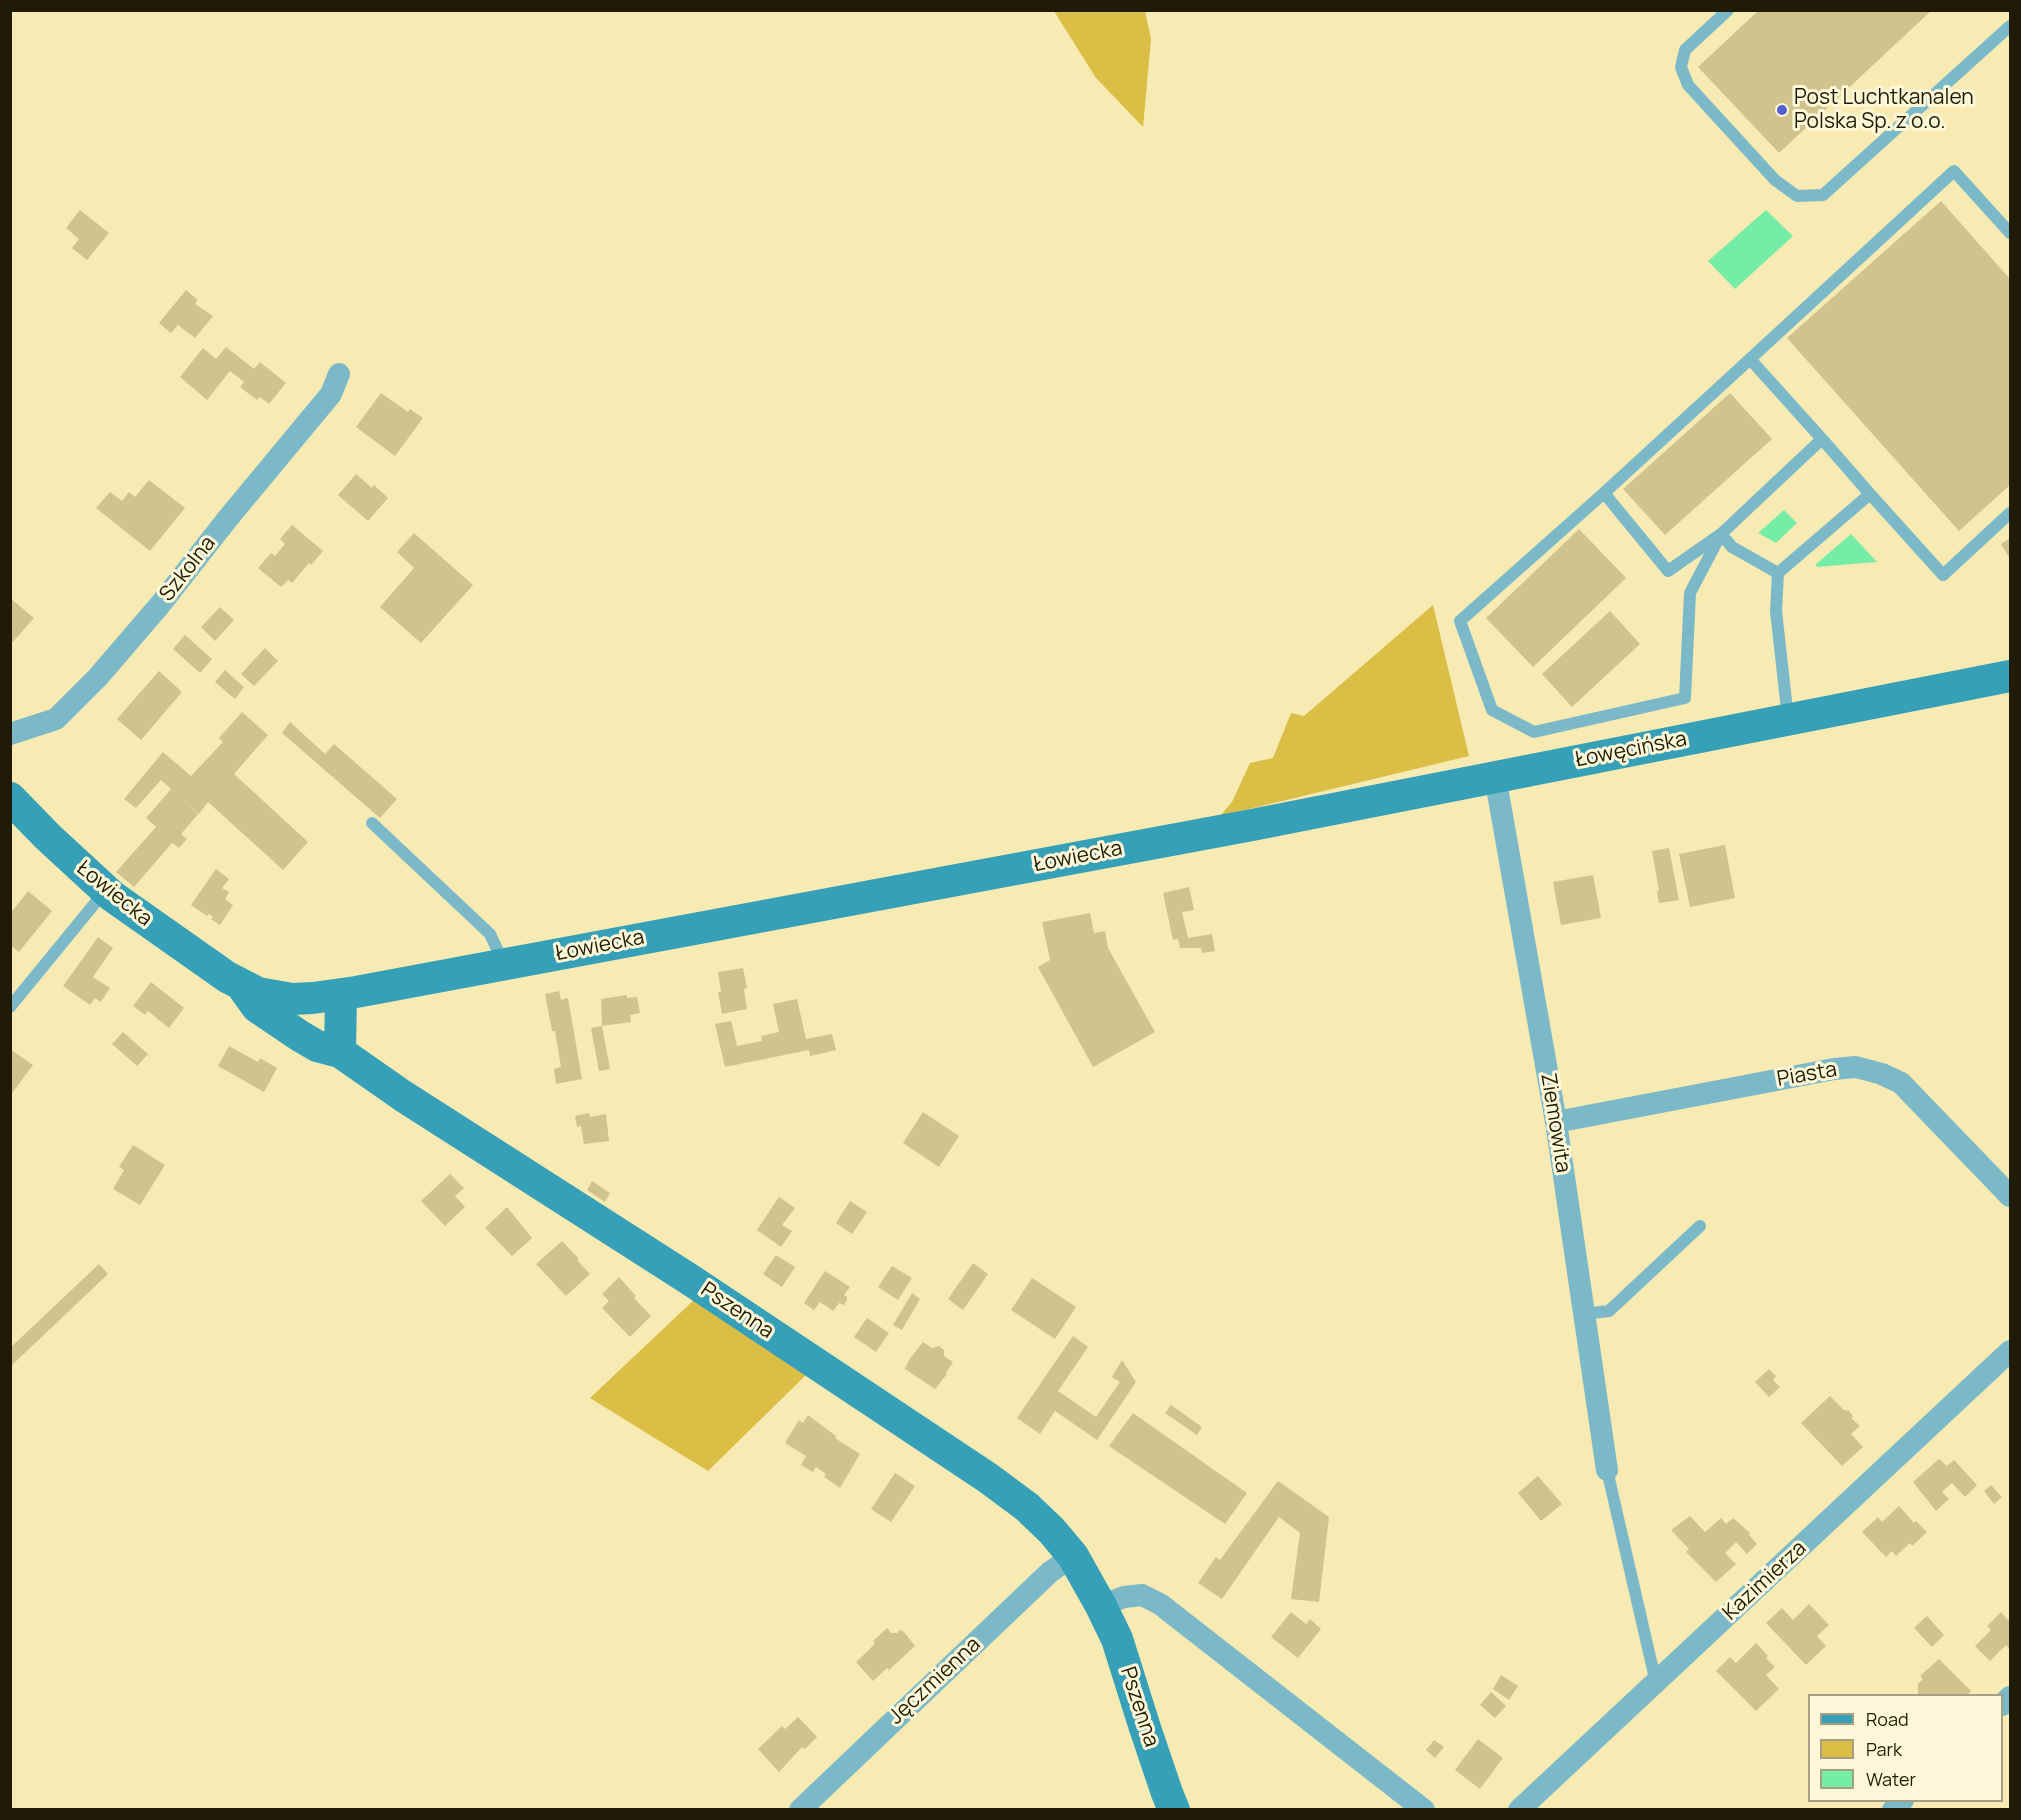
<!DOCTYPE html>
<meta charset="utf-8">
<style>
body{margin:0}
#map{position:relative;width:2021px;height:1820px;overflow:hidden;background:#f7eab3;font-family:Manrope,sans-serif}
canvas{display:block}
.frame{position:absolute;inset:0;border:12px solid #201b06;pointer-events:none}
.legend{position:absolute;left:1808px;top:1694px;width:195px;height:108px;box-sizing:border-box;background:#fff7d7;border:2px solid #a69f83;margin:0;padding:8px 10px;list-style:none;font-size:18px;color:#201b06}
.legend li{display:flex;align-items:center;gap:12px;height:30px}
.legend b{width:30px;border:2px solid #a69f83}
</style>
<div id="map">
<canvas width="2021" height="1820"></canvas>
<div class="frame"></div>
<ul class="legend">
<li><b style="height:8px;background:#35a0b7"></b>Road</li>
<li><b style="height:16px;background:#dabe46"></b>Park</li>
<li><b style="height:16px;background:#76eda6"></b>Water</li>
</ul>
</div>
<script>
const ctx = document.querySelector('canvas').getContext('2d');
ctx.lineJoin = 'round';
function fill(path, color) {
  ctx.fillStyle = color;
  ctx.fill(path, 'evenodd');
}
function toPath(rows) {
  const path = new Path2D();
  for (const r of rows) {
    path.moveTo(r[0], r[1]);
    for (let i = 2; i < r.length; i += 2) path.lineTo(r[i], r[i + 1]);
  }
  return path;
}
function stroke(path, color, width, dash) {
  ctx.strokeStyle = color;
  ctx.lineWidth = width;
  ctx.lineCap = dash ? 'butt' : 'round';
  ctx.setLineDash(dash || []);
  ctx.stroke(path);
}
function write(font, color, halo, rows, align = 'center') {
  ctx.font = font + ' Manrope,sans-serif';
  ctx.lineWidth = 6;
  ctx.setLineDash([]);
  ctx.textBaseline = 'middle';
  ctx.strokeStyle = halo;
  ctx.fillStyle = color;
  for (const [text, x, y, turn = 0] of rows) {
    ctx.save();
    ctx.translate(x, y);
    ctx.rotate((+turn || 0) * Math.PI / 180);
    ctx.textAlign = isNaN(turn) ? turn : align;
    if (halo) ctx.strokeText(text, 0, 0);
    ctx.fillText(text, 0, 0);
    ctx.restore();
  }
}
fill(toPath([
 [1054,11,1145,11,1151,39,1143,127,1096,78],
 [1433,605,1469,756,1220,816,1232,802,1250,763,1273,758,1291,713,1304,716],
 [695,1299,807,1374,708,1471,590,1398]
]), '#dabe46');
fill(toPath([
 [1766,210,1793,236,1735,289,1708,261],
 [1784,510,1797,523,1776,543,1758,533],
 [1851,534,1877,562,1817,567,1815,565]
]), '#76eda6');
fill(toPath([
 [1759,10,1932,10,1779,153,1698,67],
 [1941,201,2010,279,2010,485,1959,531,1787,338],
 [80,210,109,233,87,260,72,248,79,239,66,228],
 [186,290,198,300,195,304,213,316,195,338,178,325,171,333,159,323],
 [226,347,254,369,260,362,286,383,269,404,260,397,257,400,240,387,244,382,230,371,207,400,180,377,203,348,216,359],
 [381,393,408,412,410,409,423,418,395,456,356,427],
 [1730,393,1772,439,1665,535,1623,489],
 [356,474,372,488,374,485,388,498,368,521,338,495],
 [149,480,185,508,150,551,96,508,110,492,122,501,129,492,135,497],
 [292,525,323,551,311,565,309,563,292,583,288,580,281,587,258,568,271,553,275,556,285,544,280,539],
 [1579,529,1626,578,1533,667,1486,618],
 [414,533,473,585,421,643,380,607,414,568,397,552],
 [2010,538,2010,559,2001,544],
 [10,598,34,618,10,645],
 [220,607,234,620,215,641,201,627],
 [1610,611,1640,644,1572,707,1542,674],
 [185,635,212,659,200,673,173,649],
 [265,648,278,661,254,686,241,674],
 [225,670,244,687,235,699,215,682],
 [159,671,182,692,141,740,117,719],
 [242,712,268,735,234,774,308,842,283,870,208,802,199,814,185,801,198,814,181,834,187,839,179,848,172,843,134,887,116,872,156,827,146,818,171,789,161,780,136,808,124,799,163,752,191,776,223,742,219,738],
 [290,722,325,754,334,744,397,799,380,818,282,733],
 [1725,845,1735,898,1690,907,1679,854],
 [1669,848,1679,900,1659,903,1657,891,1659,891,1652,851],
 [216,869,229,879,222,888,229,892,225,899,233,905,220,925,211,919,213,917,209,914,207,916,191,905],
 [1593,875,1601,918,1561,925,1553,882],
 [1189,887,1194,910,1182,912,1188,938,1212,934,1215,951,1202,953,1201,948,1180,948,1178,939,1173,940,1163,893],
 [28,891,52,911,19,952,10,945,10,914],
 [1090,913,1094,933,1105,931,1108,948,1155,1032,1093,1067,1038,967,1050,960,1042,922],
 [98,937,113,948,93,977,110,988,101,1002,95,998,90,1005,63,986],
 [743,968,747,988,744,989,747,1009,722,1014,718,992,721,992,718,972],
 [151,982,184,1008,169,1028,148,1011,145,1015,133,1006],
 [559,991,561,1000,568,998,582,1079,556,1084,554,1069,561,1067,555,1031,552,1031,545,994],
 [627,995,627,998,637,997,640,1013,630,1015,631,1022,602,1026,601,999],
 [797,999,806,1039,832,1034,836,1050,810,1056,809,1050,725,1067,715,1024,731,1021,737,1046,762,1041,761,1036,779,1032,773,1004],
 [602,1026,610,1069,599,1071,591,1028],
 [123,1032,148,1054,137,1066,112,1044],
 [229,1046,258,1062,260,1058,277,1068,264,1092,218,1066],
 [10,1049,33,1065,10,1096],
 [923,1112,959,1136,939,1167,903,1143],
 [589,1113,590,1117,606,1114,609,1141,584,1144,581,1126,577,1127,575,1116],
 [133,1145,165,1165,140,1205,113,1189,124,1170,119,1167],
 [450,1174,464,1188,455,1196,465,1207,445,1226,421,1201],
 [592,1181,610,1193,605,1202,587,1190],
 [779,1197,795,1208,782,1225,792,1231,781,1247,757,1230],
 [850,1201,867,1212,852,1234,836,1223],
 [507,1207,532,1238,512,1256,485,1228],
 [562,1241,579,1259,577,1260,590,1274,566,1296,536,1264],
 [776,1255,795,1267,782,1287,763,1274],
 [973,1263,988,1274,963,1310,948,1299],
 [99,1264,108,1274,10,1367,10,1348],
 [892,1266,912,1278,898,1300,878,1287],
 [825,1271,850,1287,844,1295,847,1297,847,1300,844,1305,839,1303,833,1311,820,1302,814,1310,804,1303],
 [619,1277,636,1296,634,1298,651,1316,630,1337,602,1308,609,1301,602,1294],
 [1032,1278,1076,1307,1055,1339,1011,1310],
 [912,1293,920,1299,902,1330,893,1325],
 [867,1318,889,1333,876,1352,854,1337],
 [1073,1336,1088,1347,1058,1391,1096,1417,1120,1382,1112,1377,1122,1360,1136,1382,1097,1440,1055,1411,1040,1434,1017,1418],
 [923,1342,932,1348,939,1346,944,1350,944,1356,953,1362,946,1373,947,1374,935,1389,905,1369,909,1360],
 [1769,1369,1776,1376,1773,1380,1780,1387,1769,1397,1755,1382],
 [1830,1396,1844,1410,1849,1411,1853,1416,1852,1419,1860,1426,1851,1434,1863,1447,1842,1466,1801,1423],
 [1171,1405,1202,1427,1197,1435,1165,1413],
 [1133,1413,1247,1493,1225,1524,1109,1446],
 [808,1415,836,1436,835,1438,860,1454,840,1488,824,1477,826,1474,816,1467,813,1472,801,1465,806,1456,785,1443,799,1420,803,1423],
 [1939,1459,1947,1466,1954,1460,1977,1485,1965,1497,1952,1483,1942,1492,1949,1499,1936,1511,1913,1482],
 [895,1473,915,1486,891,1522,871,1509],
 [1538,1476,1562,1504,1541,1521,1518,1493],
 [1278,1481,1329,1517,1319,1602,1291,1599,1300,1533,1279,1517,1222,1599,1198,1583,1216,1557,1220,1560],
 [1991,1485,2002,1497,1994,1504,1984,1491],
 [1899,1506,1914,1523,1916,1521,1927,1532,1912,1546,1910,1543,1896,1556,1892,1551,1886,1557,1862,1532,1878,1517,1882,1522],
 [1690,1516,1705,1532,1721,1518,1726,1524,1733,1518,1750,1533,1749,1535,1757,1544,1747,1554,1736,1542,1725,1553,1736,1564,1716,1582,1686,1552,1689,1549,1671,1530],
 [1809,1604,1829,1625,1817,1636,1826,1646,1806,1665,1766,1623,1782,1608,1793,1620],
 [1291,1612,1306,1624,1310,1619,1321,1629,1298,1658,1271,1637],
 [2001,1612,2008,1620,2010,1618,2010,1650,2006,1645,1990,1661,1975,1646,1991,1630,1987,1626],
 [1927,1616,1944,1635,1932,1647,1914,1628],
 [887,1628,891,1633,897,1633,900,1630,904,1632,915,1646,889,1670,887,1668,873,1681,856,1662,869,1650,875,1643,873,1641],
 [1756,1643,1768,1656,1766,1658,1775,1667,1766,1675,1779,1689,1756,1711,1716,1671,1730,1657,1736,1663],
 [1939,1659,1971,1691,1967,1696,1918,1694,1918,1684,1923,1679,1920,1676],
 [1501,1675,1518,1686,1509,1700,1493,1689],
 [1491,1692,1506,1706,1495,1718,1480,1705],
 [798,1717,817,1737,805,1749,802,1747,779,1772,758,1749,782,1726,785,1729],
 [1478,1739,1503,1758,1480,1789,1455,1770],
 [1434,1740,1444,1747,1435,1758,1426,1750]
]), '#d0c38e');
stroke(toPath([
 [1728,10,1685,50,1681,67,1688,85,1775,180,1797,196,1823,195,2010,26],
 [1750,359,1822,439,1721,534,1690,593,1685,698,1534,732,1492,710,1460,621,1604,493,1750,359,1954,171,2010,233],
 [1822,439,1870,494],
 [1604,493,1668,571,1721,534,1732,547,1778,573],
 [1788,719,1776,611,1778,573,1870,494,1943,575,2010,513],
 [372,823,490,934,503,962],
 [10,1007,105,891],
 [1584,1314,1609,1311,1700,1226],
 [1607,1470,1656,1683]
]), '#7cb9c8', 12);
stroke(toPath([
 [10,734,56,719,98,677,159,606,229,517,331,394,339,374],
 [1495,776,1556,1122,1607,1470],
 [1556,1122,1834,1069,1856,1067,1882,1074,1901,1083,2010,1196],
 [1101,1606,1124,1597,1142,1595,1160,1604,1424,1810],
 [2002,1705,2010,1697],
 [800,1810,1050,1572,1073,1556],
 [1519,1810,2010,1351],
 [1893,1810,1903,1800]
]), '#7cb9c8', 22);
stroke(toPath([
 [10,798,48,837,112,896,227,977,258,993,292,999,313,998,356,992,1252,825,2010,676],
 [244,989,257,1007,300,1036,317,1046,340,1052,403,1096,689,1279,988,1478,1027,1507,1052,1531,1073,1556,1101,1606,1117,1639,1145,1728,1167,1793,1174,1810],
 [340,1052,341,995]
]), '#35a0b7', 32);
for (const [x, y, r, color] of [
 [1782,110,6,"#545dd3"]
]) {
  const dot = new Path2D();
  dot.arc(x, y, r, 0, 2 * Math.PI);
  ctx.fillStyle = color;
  ctx.fill(dot);
  stroke(dot, '#fff7d7', 2);
}
write('21px', '#201b06', '#fff7d7', [
 ["Post Luchtkanalen",1794,98],
 ["Polska Sp. z o.o.",1794,122]
], 'left');
write('21px', '#201b06', '#fff7d7', [
 ["Szkolna",188,569,-52],
 ["Łowęcińska",1631,750,-11],
 ["Łowiecka",1078,857,-11],
 ["Łowiecka",114,894,39],
 ["Łowiecka",600,946,-11],
 ["Piasta",1807,1075,-10],
 ["Ziemowita",1555,1123,81],
 ["Pszenna",737,1311,34],
 ["Kazimierza",1765,1581,-43],
 ["Jęczmienna",935,1681,-43],
 ["Pszenna",1139,1707,72]
]);
</script>
